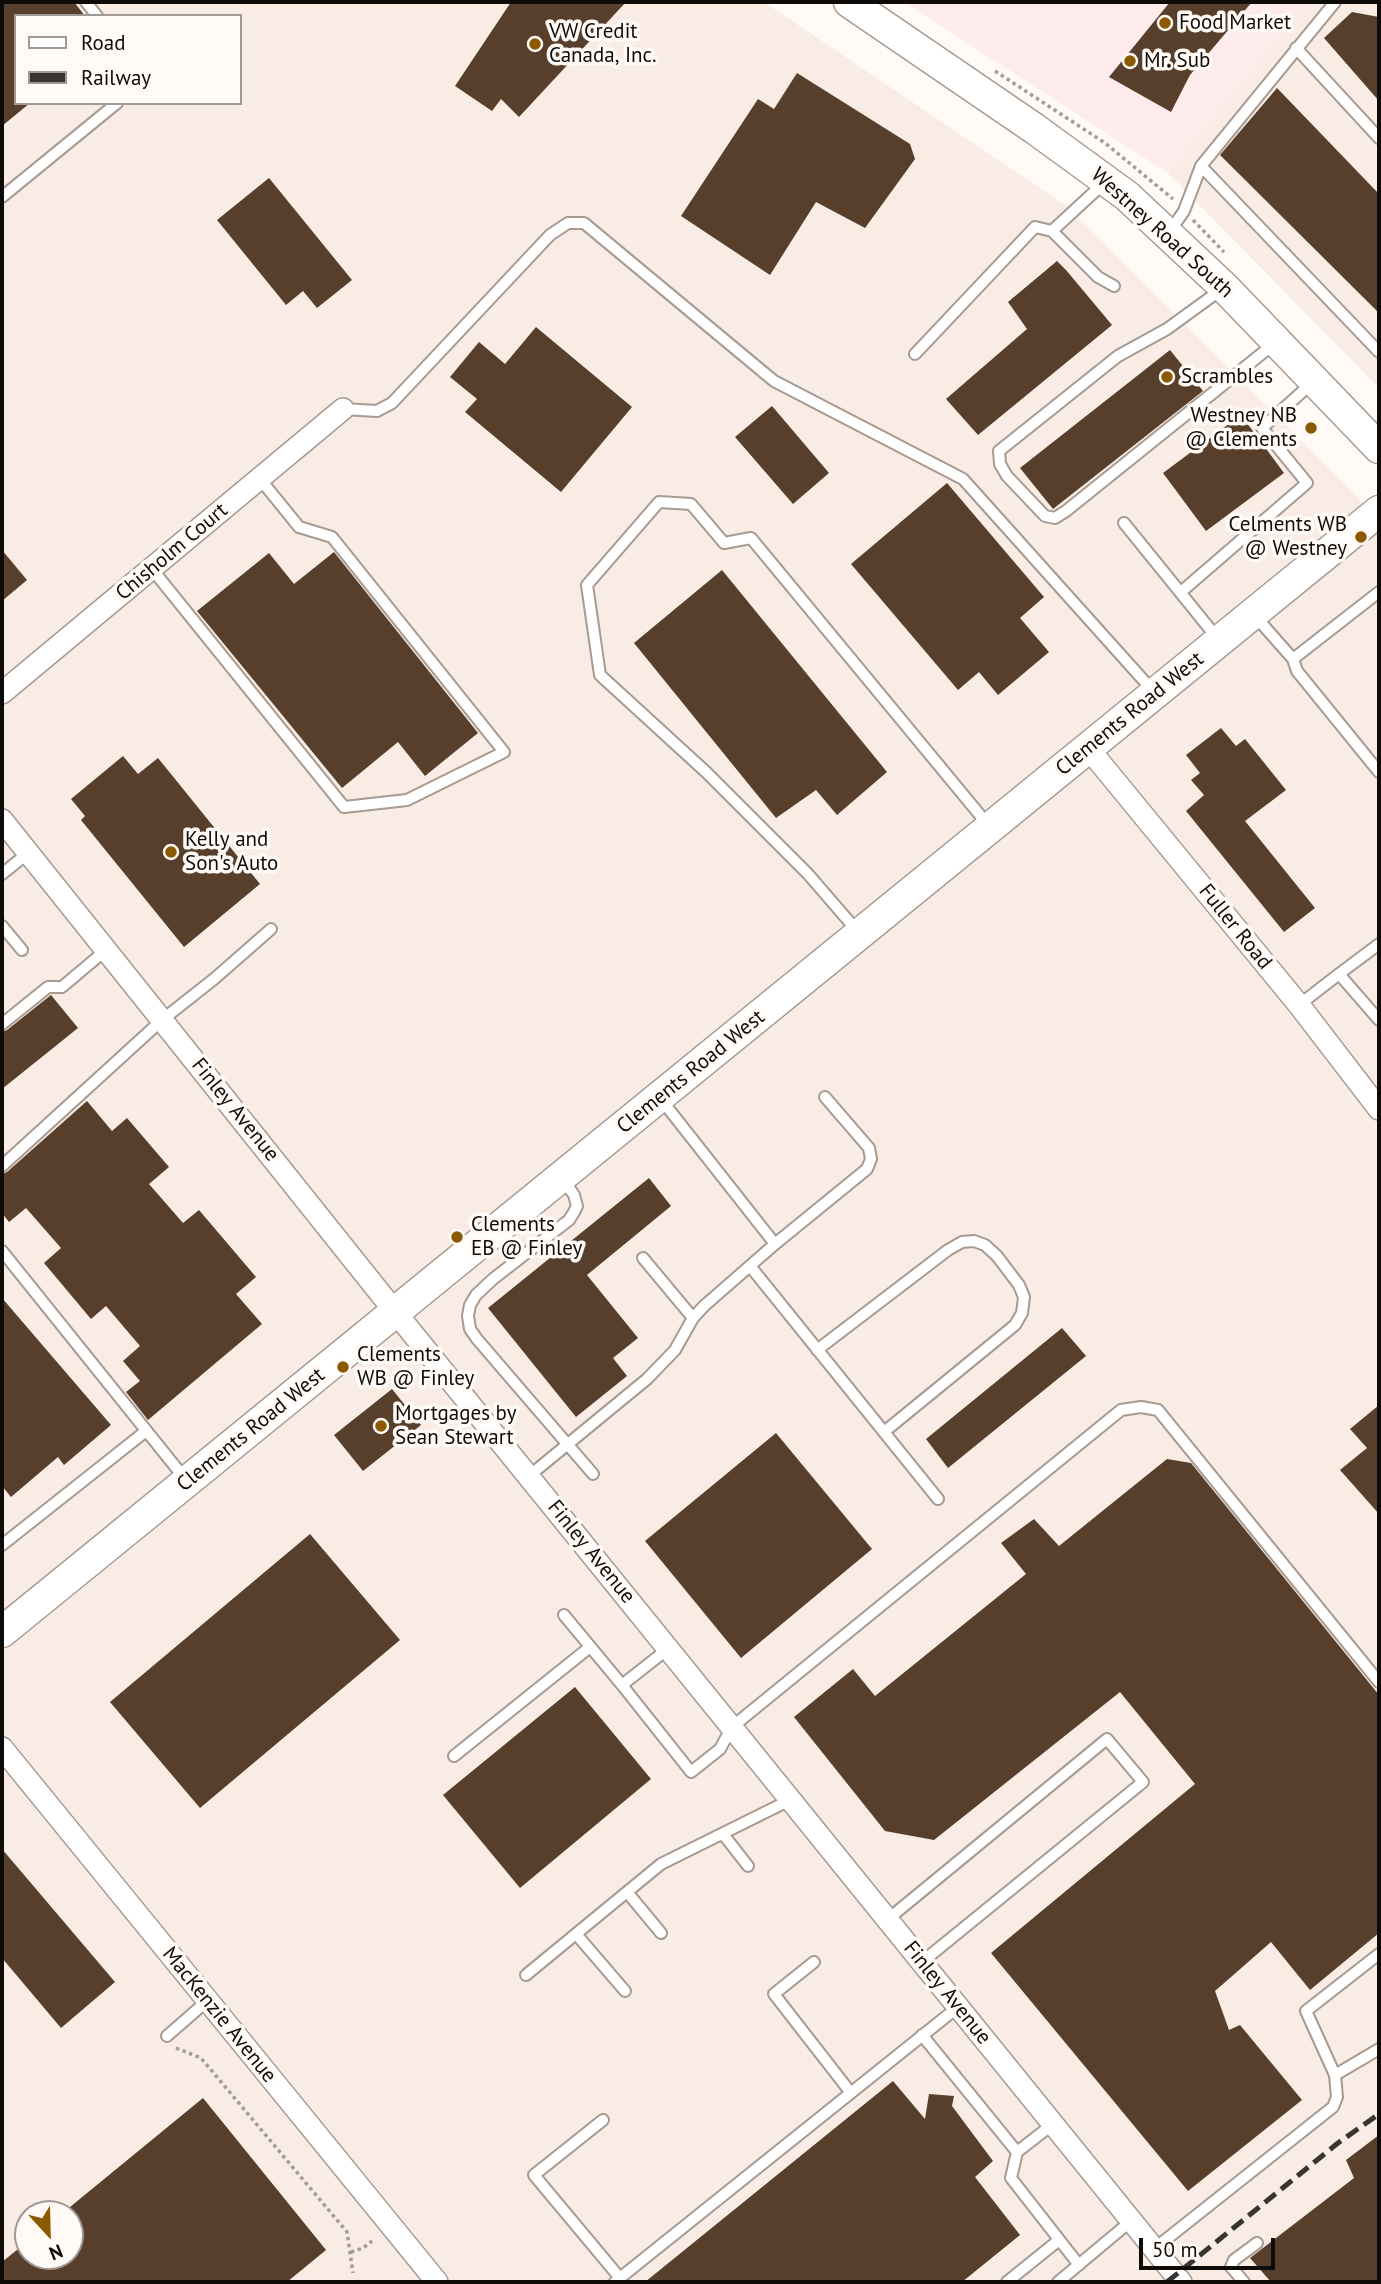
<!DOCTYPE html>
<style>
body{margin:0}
#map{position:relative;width:1381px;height:2284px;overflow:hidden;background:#fffaf6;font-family:"PT Sans",sans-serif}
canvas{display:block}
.frame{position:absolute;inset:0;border:4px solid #0f0b08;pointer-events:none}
.legend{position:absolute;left:14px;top:14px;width:228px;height:91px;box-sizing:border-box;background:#fffaf6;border:2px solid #9f9a97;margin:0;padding:9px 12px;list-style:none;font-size:21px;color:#0f0b08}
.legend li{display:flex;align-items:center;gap:14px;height:35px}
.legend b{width:35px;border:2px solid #9f9a97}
.north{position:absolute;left:14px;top:2200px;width:70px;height:70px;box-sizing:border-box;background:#fffaf6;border:2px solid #9f9a97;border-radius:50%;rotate:158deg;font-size:19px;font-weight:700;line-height:28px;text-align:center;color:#0f0b08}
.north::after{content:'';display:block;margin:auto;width:24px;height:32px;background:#8a5900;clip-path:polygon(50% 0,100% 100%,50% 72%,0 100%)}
.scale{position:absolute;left:1139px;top:2238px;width:136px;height:32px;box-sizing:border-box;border:4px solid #0f0b08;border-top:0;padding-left:9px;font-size:21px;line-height:24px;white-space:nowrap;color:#0f0b08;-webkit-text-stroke:5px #fffaf6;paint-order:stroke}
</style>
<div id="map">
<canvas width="1381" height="2284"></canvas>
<div class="frame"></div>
<ul class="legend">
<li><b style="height:9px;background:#fff"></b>Road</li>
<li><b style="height:9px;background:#383431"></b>Railway</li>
</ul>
<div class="north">N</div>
<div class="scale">50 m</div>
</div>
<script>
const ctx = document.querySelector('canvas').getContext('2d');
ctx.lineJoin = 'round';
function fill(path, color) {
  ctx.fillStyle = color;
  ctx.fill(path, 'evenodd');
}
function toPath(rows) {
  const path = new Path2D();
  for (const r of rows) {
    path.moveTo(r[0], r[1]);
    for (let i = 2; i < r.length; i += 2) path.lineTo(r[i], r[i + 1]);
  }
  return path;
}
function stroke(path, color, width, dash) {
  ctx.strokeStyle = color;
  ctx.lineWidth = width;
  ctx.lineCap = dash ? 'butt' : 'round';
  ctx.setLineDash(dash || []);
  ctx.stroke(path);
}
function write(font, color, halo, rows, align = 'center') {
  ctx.font = font + ' "PT Sans",sans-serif';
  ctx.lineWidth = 7;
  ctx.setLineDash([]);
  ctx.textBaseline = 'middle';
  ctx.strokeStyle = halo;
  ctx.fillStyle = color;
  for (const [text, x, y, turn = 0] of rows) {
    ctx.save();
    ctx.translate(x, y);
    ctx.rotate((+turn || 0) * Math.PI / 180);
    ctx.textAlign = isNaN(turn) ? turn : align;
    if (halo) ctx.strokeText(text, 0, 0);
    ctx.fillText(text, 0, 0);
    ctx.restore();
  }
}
fill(toPath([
 [904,2,1308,2,1168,173]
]), '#fdeceb');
fill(toPath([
 [2,2,764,2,1068,207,1379,519,1379,2282,2,2282],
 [16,16,240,16,240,103,16,103],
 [28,2214,70,2214,70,2256,28,2256],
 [1308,2,1379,2,1379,388,1168,173]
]), '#f8ece4');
fill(toPath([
 [2,2,74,2,85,16,16,16,16,103,30,103,2,126],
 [511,2,626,2,519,117,501,99,492,111,455,86],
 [1170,2,1252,2,1190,75,1171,112,1109,77],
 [1352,12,1379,17,1379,101,1324,38],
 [797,73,910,144,915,159,865,228,816,202,770,275,681,216,758,99,774,109],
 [1277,88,1379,194,1379,313,1220,155],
 [269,178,352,280,317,308,303,291,286,305,217,220],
 [1057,261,1066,270,1112,325,978,435,946,399,1027,329,1008,302],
 [536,327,632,407,561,492,465,412,477,399,450,377,479,342,505,364],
 [1170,350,1203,391,1053,509,1020,468],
 [772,406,829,473,793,504,735,437],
 [1241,415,1284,473,1206,531,1163,473],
 [947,483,1044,597,1020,618,1049,652,998,695,979,672,958,690,851,564],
 [2,550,27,580,2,601],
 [334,552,478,733,425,776,398,742,342,788,197,611,269,553,294,584],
 [722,570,887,772,837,815,816,790,776,818,634,643],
 [1221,728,1236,746,1245,739,1286,790,1245,821,1315,908,1284,932,1186,811,1204,795,1191,780,1200,773,1186,755],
 [123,756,138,774,158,758,260,884,184,947,81,820,85,816,71,799],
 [51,995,78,1028,2,1089,2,1032,7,1030],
 [87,1101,112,1131,127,1118,169,1167,149,1184,183,1223,199,1210,256,1277,236,1294,262,1324,148,1420,126,1392,140,1381,123,1361,140,1346,106,1306,91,1319,44,1263,61,1248,26,1208,9,1222,2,1213,2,1174,7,1172],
 [649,1178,671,1206,587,1275,638,1338,613,1358,627,1376,576,1417,488,1308],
 [2,1298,111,1425,64,1465,58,1457,11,1497,2,1486],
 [1062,1328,1086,1356,948,1468,926,1439],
 [392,1389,421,1425,363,1471,334,1435],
 [1379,1405,1379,1514,1340,1470,1367,1448,1350,1429],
 [776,1433,872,1549,741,1658,645,1541],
 [1167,1459,1191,1463,1379,1695,1379,1933,1310,1990,1271,1942,1215,1991,1229,2030,1240,2025,1302,2100,1188,2191,991,1953,1195,1784,1120,1692,934,1840,885,1831,794,1717,853,1669,875,1696,1026,1574,1001,1543,1034,1519,1059,1546],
 [310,1534,400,1640,200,1808,110,1702],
 [575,1687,651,1779,520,1888,443,1795],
 [2,1849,115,1982,61,2028,2,1958],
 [893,2081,925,2119,929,2094,954,2096,952,2106,993,2161,975,2177,1020,2235,962,2282,645,2282],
 [203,2098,326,2250,287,2282,2,2282,2,2262,28,2241,28,2256,70,2256,70,2207],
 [1379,2135,1379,2282,1271,2282,1250,2258,1354,2178,1346,2160]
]), '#573f2b');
const lane = toPath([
 [86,2,97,16],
 [1296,48,1379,138],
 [1201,166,1379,352],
 [2,197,117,103],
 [1052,231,1098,277,1114,286],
 [1168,234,1184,211,1201,166,1335,2],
 [1222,289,1167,329,1118,356,999,451,1000,464,1007,476,1045,516,1055,518,1066,511,1275,343],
 [915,354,1035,227,1052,231,1105,182],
 [343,409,377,411,392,403,550,235,568,223,584,223,774,381,963,479,1154,692],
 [1124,523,1218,639],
 [152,569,344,807,407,800,504,752,332,537,299,527,260,479],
 [1181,592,1307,483,1262,428,1313,382],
 [1255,616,1293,659,1297,671,1379,772],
 [1293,659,1379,592],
 [2,874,28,853],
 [2,926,22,950],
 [859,933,808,874,706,772,600,675,587,585,659,502,691,504,724,543,751,538,989,826],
 [1339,974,1379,944],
 [1299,1005,1339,974,1379,1020],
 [2,1024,48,987,62,987,106,950],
 [660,1098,775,1244],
 [2,1166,162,1020,214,979,271,929],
 [562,1178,574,1195,577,1206,574,1212,569,1220,493,1279,476,1295,470,1305,468,1316,470,1329,477,1339,593,1474],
 [2,1251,186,1480],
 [643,1258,693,1318],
 [750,1266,938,1499],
 [817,1350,948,1250,962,1242,974,1241,985,1245,997,1256,1019,1285,1024,1297,1022,1313,1015,1325,884,1432],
 [529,1476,647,1379,675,1350,693,1318,704,1306,775,1244,867,1169,871,1159,869,1148,825,1097],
 [2,1545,146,1431],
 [564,1615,622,1685],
 [669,1648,622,1685,691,1772,720,1749,732,1727,1121,1410,1141,1407,1158,1410,1379,1682],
 [454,1756,590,1647],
 [723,1834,748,1866],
 [627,1892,661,1933],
 [887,1920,1107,1739,1143,1782,922,1962],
 [576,1934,625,1991],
 [814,1962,774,1994,851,2093],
 [526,1975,661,1864,790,1800],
 [922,2035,1017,2152],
 [167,2036,207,2001],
 [1335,2075,1379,2049],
 [603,2120,534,2175,620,2278],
 [1053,2124,1017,2152,1011,2178,1079,2265],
 [1154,2249,1333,2107,1337,2097,1335,2075,1306,2011,1379,1954],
 [615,2282,958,2007],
 [1007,2282,1059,2240],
 [1058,2282,1131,2221],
 [1244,2282,1231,2267,1234,2260,1257,2243]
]);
const street = toPath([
 [2,693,343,409],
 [1088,748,1299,1005,1379,1109],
 [2,820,396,1313,1181,2282],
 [2,1748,437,2282]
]);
const secondary = toPath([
 [849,2,1035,129,1127,196,1224,287,1379,448],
 [2,1632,1379,511]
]);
stroke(lane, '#a69a91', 14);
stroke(street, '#a69a91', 24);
stroke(secondary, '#a69a91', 33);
stroke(toPath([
 [995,71,1105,143,1173,199],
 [1193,220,1224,252],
 [176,2048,201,2058,347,2232,353,2273],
 [351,2252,363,2248,372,2241]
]), '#a29d9a', 3.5, [3.5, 3.5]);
stroke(lane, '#fff', 10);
stroke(street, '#fff', 21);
stroke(secondary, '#fff', 30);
stroke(toPath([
 [1167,2282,1338,2143,1379,2114]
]), '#383431', 5, [14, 7]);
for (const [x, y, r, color] of [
 [1165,23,7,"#8a5900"],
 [535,44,7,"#8a5900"],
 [1130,61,7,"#8a5900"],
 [1167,377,7,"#8a5900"],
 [1311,428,7,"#8a5900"],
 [1361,537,7,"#8a5900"],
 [171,852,7,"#8a5900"],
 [457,1237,7,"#8a5900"],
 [343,1367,7,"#8a5900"],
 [381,1426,7,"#8a5900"]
]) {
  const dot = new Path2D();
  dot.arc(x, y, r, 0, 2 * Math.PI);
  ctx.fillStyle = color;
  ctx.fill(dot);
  stroke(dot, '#fffaf6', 2.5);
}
write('21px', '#0f0b08', '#fffaf6', [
 ["Food Market",1179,23],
 ["VW Credit",549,32],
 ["Canada, Inc.",549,56],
 ["Mr. Sub",1144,61],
 ["Scrambles",1181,377],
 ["Westney NB",1297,416,"right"],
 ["@ Clements",1297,440,"right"],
 ["Celments WB",1347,525,"right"],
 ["@ Westney",1347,549,"right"],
 ["Kelly and",185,840],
 ["Son's Auto",185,864],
 ["Clements",471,1225],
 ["EB @ Finley",471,1249],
 ["Clements",357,1355],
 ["WB @ Finley",357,1379],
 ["Mortgages by",395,1414],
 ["Sean Stewart",395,1438]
], 'left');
write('21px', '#0f0b08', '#fffaf6', [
 ["Westney Road South",1162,233,42],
 ["Chisholm Court",172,552,-40],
 ["Clements Road West",1130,714,-39],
 ["Fuller Road",1235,927,51],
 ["Clements Road West",691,1072,-39],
 ["Finley Avenue",235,1110,51],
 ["Clements Road West",251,1430,-39],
 ["Finley Avenue",591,1552,51],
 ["Finley Avenue",947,1993,51],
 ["MacKenzie Avenue",219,2015,51]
]);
</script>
